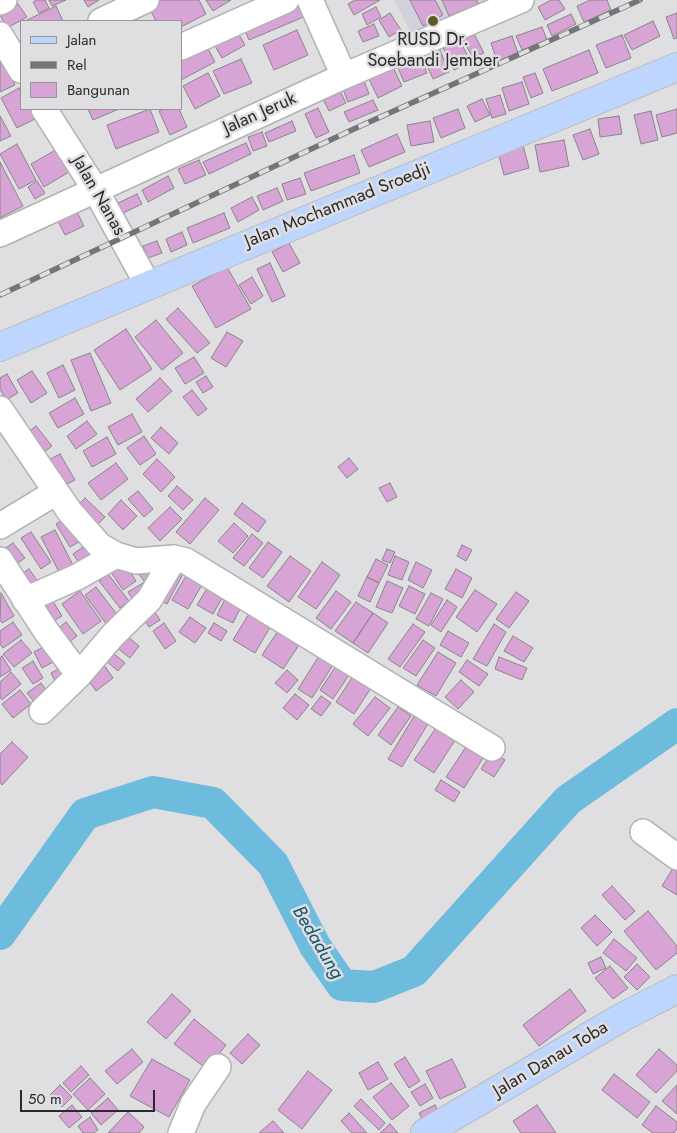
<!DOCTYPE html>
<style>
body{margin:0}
#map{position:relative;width:677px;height:1133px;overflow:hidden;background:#dfdee1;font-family:Jost,sans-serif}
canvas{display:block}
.legend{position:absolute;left:20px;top:20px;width:162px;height:90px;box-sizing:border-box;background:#dfdee1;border:1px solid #979698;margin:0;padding:6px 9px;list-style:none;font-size:15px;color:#2a2a2b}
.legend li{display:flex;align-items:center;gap:10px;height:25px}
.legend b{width:25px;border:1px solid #979698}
.scale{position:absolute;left:20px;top:1090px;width:135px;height:22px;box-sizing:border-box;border:2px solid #2a2a2b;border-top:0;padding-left:6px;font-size:15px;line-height:18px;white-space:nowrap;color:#2a2a2b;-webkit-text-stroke:4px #dfdee1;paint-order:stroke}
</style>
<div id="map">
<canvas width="677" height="1133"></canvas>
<ul class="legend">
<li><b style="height:6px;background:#bed6fd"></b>Jalan</li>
<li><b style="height:6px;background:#757476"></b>Rel</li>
<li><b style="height:14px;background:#d8a4d6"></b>Bangunan</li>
</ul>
<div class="scale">50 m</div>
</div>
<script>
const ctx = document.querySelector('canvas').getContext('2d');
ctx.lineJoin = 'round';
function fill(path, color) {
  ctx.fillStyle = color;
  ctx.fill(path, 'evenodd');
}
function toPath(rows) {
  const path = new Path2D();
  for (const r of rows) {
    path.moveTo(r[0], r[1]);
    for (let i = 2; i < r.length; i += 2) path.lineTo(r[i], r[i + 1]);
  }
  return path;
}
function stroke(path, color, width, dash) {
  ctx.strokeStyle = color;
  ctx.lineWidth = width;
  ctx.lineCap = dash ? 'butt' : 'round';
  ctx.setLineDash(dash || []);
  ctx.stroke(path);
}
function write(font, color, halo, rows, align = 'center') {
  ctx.font = font + ' Jost,sans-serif';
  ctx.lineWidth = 5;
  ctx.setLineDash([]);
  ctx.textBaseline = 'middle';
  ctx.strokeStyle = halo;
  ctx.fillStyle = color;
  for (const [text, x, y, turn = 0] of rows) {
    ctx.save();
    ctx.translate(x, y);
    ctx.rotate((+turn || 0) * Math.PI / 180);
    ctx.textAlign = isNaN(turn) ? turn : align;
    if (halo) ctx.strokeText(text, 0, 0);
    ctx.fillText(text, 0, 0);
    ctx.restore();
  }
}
fill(toPath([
 [394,0,509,0,415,41]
]), '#d3d1dc');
stroke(toPath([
 [0,934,85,814,153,792,213,803,273,864,315,946,342,985,374,987,414,971,568,800,677,724]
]), '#6dbcdd', 32);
const building = toPath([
 [37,0,45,0,49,8,39,13,33,2,37,0],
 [49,0,66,0,52,6,49,0],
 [84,0,99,0,88,7,84,0],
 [155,0,199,0,206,14,181,27,181,21,156,21,147,4,155,0],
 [206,0,231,0,213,11,206,0],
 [299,0,306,16,249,40,241,21,299,0],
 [355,0,380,0,354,15,348,4,355,0],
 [410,0,435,0,443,15,423,26,410,0],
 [442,0,477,0,478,4,449,16,442,0],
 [551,0,559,0,565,9,545,20,538,7,551,0],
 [590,0,607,0,611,10,584,22,577,6,590,0],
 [18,4,27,17,7,28,0,15,18,4],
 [56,6,63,21,25,21,56,6],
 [376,7,381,17,367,25,362,14,376,7],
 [390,13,401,30,389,37,379,20,390,13],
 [677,13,677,38,674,39,666,17,677,13],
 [571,14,576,24,552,36,547,25,571,14],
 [653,21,660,36,632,50,624,35,653,21],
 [374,24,379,36,363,42,358,31,374,24],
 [234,26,245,45,222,58,211,39,234,26],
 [542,27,547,40,522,50,516,36,542,27],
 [297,30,308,55,274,70,263,45,297,30],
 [473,32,484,53,473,58,462,38,473,32],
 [622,35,631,58,606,68,596,45,622,35],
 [512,36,518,53,497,61,491,43,512,36],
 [459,39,471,62,454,70,443,48,459,39],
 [204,41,215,62,181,80,181,53,204,41],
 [439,48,449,72,433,79,422,55,439,48],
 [589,50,598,73,552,91,543,69,589,50],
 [420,56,427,73,404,82,397,66,420,56],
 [241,59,252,83,224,94,213,71,241,59],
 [3,61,15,85,0,92,0,62,3,61],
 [392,65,402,86,378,98,368,77,392,65],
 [208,73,220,96,195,109,183,86,208,73],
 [535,73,543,93,531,98,523,77,535,73],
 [363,78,369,94,348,102,342,87,363,78],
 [522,82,529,104,509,111,502,88,522,82],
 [19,88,21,93,21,109,30,109,35,119,17,128,1,98,19,88],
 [339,89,346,103,329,111,322,97,339,89],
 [500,95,506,114,492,118,486,99,500,95],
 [482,99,490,115,475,122,467,106,482,99],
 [373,100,378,110,349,122,344,112,373,100],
 [318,108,329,132,316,138,305,114,318,108],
 [88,109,119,109,93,120,88,109],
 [150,109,159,132,116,149,107,125,150,109],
 [164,109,179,109,187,127,170,135,159,111,164,109],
 [458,109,465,128,441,138,433,118,458,109],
 [677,109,677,133,662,137,656,115,677,109],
 [651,111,658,140,641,144,634,115,651,111],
 [0,116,11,136,0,141,0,116],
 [619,116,622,134,600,137,598,119,619,116],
 [292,121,296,131,269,142,265,133,292,121],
 [430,121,434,142,411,146,407,125,430,121],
 [590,129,599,154,583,160,573,135,590,129],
 [262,132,267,146,253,151,248,137,262,132],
 [397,134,405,152,369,167,361,150,397,134],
 [564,140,569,166,540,172,535,145,564,140],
 [246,143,251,154,209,174,203,162,246,143],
 [17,144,36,180,19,189,0,154,17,144],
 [523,145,529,168,504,175,498,152,523,145],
 [61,147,74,169,44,187,31,164,61,147],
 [354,155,360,173,311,191,304,173,354,155],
 [199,160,206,175,185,184,178,169,199,160],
 [0,162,23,206,0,218,0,162],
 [168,176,174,188,148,202,142,190,168,176],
 [300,178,306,194,287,200,282,184,300,178],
 [37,181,45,193,35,199,28,187,37,181],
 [277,188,283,201,263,210,257,196,277,188],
 [137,194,142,204,119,215,114,205,137,194],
 [252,197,259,210,238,222,231,208,252,197],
 [74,206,84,226,65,235,55,215,74,206],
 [224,213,230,228,193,243,187,228,224,213],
 [182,232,187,245,171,252,166,239,182,232],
 [157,241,162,253,148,258,143,246,157,241],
 [289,243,300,263,283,272,272,252,289,243],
 [270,263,285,296,272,302,257,269,270,263],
 [227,267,251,309,216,328,192,286,227,267],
 [252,277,263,296,251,304,239,285,252,277],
 [178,308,210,343,197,353,166,319,178,308],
 [156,320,183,353,162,370,135,337,156,320],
 [126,329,152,369,120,390,94,350,126,329],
 [227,332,243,341,226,367,211,358,227,332],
 [90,353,111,403,91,411,71,360,90,353],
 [194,357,204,373,185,384,175,368,194,357],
 [63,365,75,390,59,398,47,373,63,365],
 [32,371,47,393,31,403,17,380,32,371],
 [7,374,18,393,6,400,0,389,0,378,7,374],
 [206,376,213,387,203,393,196,382,206,376],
 [160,378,172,391,148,412,136,399,160,378],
 [192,390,207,409,198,416,183,397,192,390],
 [75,398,84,414,58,428,49,413,75,398],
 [132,414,142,432,118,445,108,427,132,414],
 [87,421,97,434,76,449,67,436,87,421],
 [36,426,52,446,39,456,23,436,36,426],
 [161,427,178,443,169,454,151,438,161,427],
 [144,436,156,454,140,465,127,448,144,436],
 [107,437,116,454,92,467,83,451,107,437],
 [60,454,75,480,61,487,46,461,60,454],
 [349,458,358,469,347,478,338,467,349,458],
 [157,459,175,477,161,492,143,474,157,459],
 [116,463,128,479,101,500,88,483,116,463],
 [390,483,397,497,387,502,379,488,390,483],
 [177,486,193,500,183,510,168,496,177,486],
 [138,491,153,509,144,517,128,499,138,491],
 [85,498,105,517,95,527,76,507,85,498],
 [205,498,219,510,190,544,176,532,205,498],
 [121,500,137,516,123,530,108,514,121,500],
 [242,503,266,521,258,532,234,514,242,503],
 [170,507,182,519,160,541,148,528,170,507],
 [68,517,82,540,70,547,56,524,68,517],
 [234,523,248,536,233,553,218,541,234,523],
 [55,530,74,567,60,574,41,537,55,530],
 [31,532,51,562,41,569,21,538,31,532],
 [252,534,263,543,244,566,233,558,252,534],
 [268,542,282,552,263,578,249,568,268,542],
 [13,543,25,558,15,565,4,549,13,543],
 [86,545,98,561,85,571,73,554,86,545],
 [462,545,472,550,466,561,457,556,462,545],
 [387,549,395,552,390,563,382,560,387,549],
 [290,556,311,571,289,602,267,586,290,556],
 [395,556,409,562,402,580,388,575,395,556],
 [376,559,388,565,379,583,367,577,376,559],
 [122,560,136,581,123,590,109,569,122,560],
 [322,562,340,575,316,609,298,597,322,562],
 [416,562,432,570,423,588,408,580,416,562],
 [147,566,156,579,147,585,138,573,147,566],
 [170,567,183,574,167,604,154,597,170,567],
 [29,569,40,584,31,591,19,576,29,569],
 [456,569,472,578,462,598,445,589,456,569],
 [108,574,129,601,120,608,99,581,108,574],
 [187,574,203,583,188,609,172,600,187,574],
 [367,577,379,583,370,602,358,596,367,577],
 [387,581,403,588,392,613,376,607,387,581],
 [143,583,151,595,136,605,128,592,143,583],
 [209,585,224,595,213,614,197,605,209,585],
 [409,586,425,594,415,614,399,606,409,586],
 [96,587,119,617,107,625,85,595,96,587],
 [475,590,497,604,477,632,456,617,475,590],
 [80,591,101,621,83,634,62,604,80,591],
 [336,591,351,602,331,629,316,618,336,591],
 [516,592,529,601,509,628,496,619,516,592],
 [1,593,14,616,2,623,0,620,1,593],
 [431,593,443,599,429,626,416,619,431,593],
 [227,595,243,603,233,623,217,615,227,595],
 [51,598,62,616,49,624,37,607,51,598],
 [447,600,457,607,441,632,431,625,447,600],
 [356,602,373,613,353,643,335,631,356,602],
 [150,605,160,620,149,627,139,612,150,605],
 [250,612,272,624,255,653,233,640,250,612],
 [373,613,388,623,368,653,353,643,373,613],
 [190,617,206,628,195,643,179,632,190,617],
 [13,622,22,635,3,648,0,644,0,631,13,622],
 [66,622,77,636,64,646,54,632,66,622],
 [164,623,176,641,165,649,153,631,164,623],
 [214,623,227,631,221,641,208,633,214,623],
 [413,624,425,632,400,667,388,659,413,624],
 [494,624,506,632,487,666,473,659,494,624],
 [280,628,301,642,283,669,262,655,280,628],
 [448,631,469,643,461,657,440,645,448,631],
 [122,632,139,646,130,658,112,644,122,632],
 [513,636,533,648,524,662,504,651,513,636],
 [21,640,32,653,14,667,3,654,21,640],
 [423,640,435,648,416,676,403,668,423,640],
 [47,645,55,661,42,668,34,652,47,645],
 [111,651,125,663,118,671,104,659,111,651],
 [438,652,456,663,436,696,417,685,438,652],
 [2,656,11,670,0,677,0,658,2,656],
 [319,656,333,665,312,698,298,689,319,656],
 [499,657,527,668,522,680,495,669,499,657],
 [467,660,488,674,479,686,459,672,467,660],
 [33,661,43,678,33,684,22,668,33,661],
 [102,662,113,678,96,691,84,674,102,662],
 [64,666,72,680,58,687,51,673,64,666],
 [336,666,349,675,333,699,320,690,336,666],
 [287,670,298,680,287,693,275,683,287,670],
 [11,672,21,684,2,700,0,697,0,682,11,672],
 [353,676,371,688,354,714,336,702,353,676],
 [461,680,474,692,458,709,445,697,461,680],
 [41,683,52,698,39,708,27,693,41,683],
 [20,690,31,704,13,718,2,704,20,690],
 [295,694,309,705,297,720,283,708,295,694],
 [321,696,331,703,321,716,311,709,321,696],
 [375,697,390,708,368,736,353,724,375,697],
 [398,707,411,716,391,745,378,735,398,707],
 [416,713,429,722,402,767,388,759,416,713],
 [438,725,457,737,434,773,414,760,438,725],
 [12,742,28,757,2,785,0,782,0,754,12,742],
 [468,744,485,755,464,788,446,777,468,744],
 [492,752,505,760,494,777,481,769,492,752],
 [441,780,460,792,454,802,435,790,441,780],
 [675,865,677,866,677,895,662,886,675,865],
 [612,886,635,911,625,920,602,895,612,886],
 [648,911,677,946,677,953,656,970,624,931,648,911],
 [595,915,612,932,597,946,581,928,595,915],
 [614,939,637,958,626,971,603,953,614,939],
 [601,957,606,968,593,974,588,963,601,957],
 [637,964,650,977,637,990,624,977,637,964],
 [610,966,628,988,613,999,595,978,610,966],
 [570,989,586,1011,539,1046,523,1025,570,989],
 [172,994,191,1011,166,1039,147,1022,172,994],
 [194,1019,226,1045,207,1069,174,1044,194,1019],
 [248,1034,260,1045,242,1064,230,1053,248,1034],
 [132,1049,143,1062,117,1084,105,1071,132,1049],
 [659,1049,677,1065,677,1071,656,1093,636,1075,659,1049],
 [405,1057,420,1081,409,1088,394,1064,405,1057],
 [152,1059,190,1080,169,1117,130,1096,152,1059],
 [452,1059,466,1087,440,1099,426,1071,452,1059],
 [378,1062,388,1079,368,1090,359,1073,378,1062],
 [81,1066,89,1075,71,1092,63,1083,81,1066],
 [308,1071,332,1090,302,1129,278,1110,308,1071],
 [614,1074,650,1102,637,1118,602,1090,614,1074],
 [90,1078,105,1094,88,1110,73,1094,90,1078],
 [391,1083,409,1106,392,1120,373,1097,391,1083],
 [425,1084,433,1098,420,1106,411,1092,425,1084],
 [60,1085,72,1097,62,1107,50,1095,60,1085],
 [677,1085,677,1114,662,1101,677,1085],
 [108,1098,118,1110,101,1125,91,1113,108,1098],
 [361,1099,385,1123,379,1130,354,1106,361,1099],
 [72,1105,82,1117,69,1128,59,1116,72,1105],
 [435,1105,441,1117,425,1125,419,1113,435,1105],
 [537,1105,556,1133,521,1133,513,1121,537,1105],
 [656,1106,677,1122,677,1129,674,1133,653,1133,642,1125,656,1106],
 [128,1112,144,1127,139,1133,108,1133,128,1112],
 [349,1113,367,1133,352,1133,341,1121,349,1113],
 [90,1117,98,1130,94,1133,83,1133,78,1126,90,1117],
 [273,1121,284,1133,260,1133,260,1132,273,1121],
 [390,1124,398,1133,380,1133,390,1124]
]);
fill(building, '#d8a4d6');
stroke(building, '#888688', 1);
const minor = toPath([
 [310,0,344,76],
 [0,2,4,0],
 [101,21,146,0],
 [0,35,21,70],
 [181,47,286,0],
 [44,109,95,189,148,285],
 [0,234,344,76,521,0],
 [0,409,70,512,100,546,116,555,136,561,174,558,186,561,492,748],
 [0,526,56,492],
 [0,560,46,631,79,675],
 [25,600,77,577,116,555],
 [42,711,79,675,113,635,149,600,174,558],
 [643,832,677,857],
 [181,1133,193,1104,218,1067]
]);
const major = toPath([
 [0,347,677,67],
 [425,1133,619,1019,677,989]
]);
stroke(minor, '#b2b2b5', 28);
stroke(major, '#bbb', 30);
stroke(minor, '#fff', 25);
stroke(major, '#bed6fd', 28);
const rail = toPath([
 [0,295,356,128,640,0]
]);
stroke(rail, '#757476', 5.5);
stroke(rail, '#dfdee1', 4, [11]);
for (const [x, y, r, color] of [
 [433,21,6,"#5f5925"]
]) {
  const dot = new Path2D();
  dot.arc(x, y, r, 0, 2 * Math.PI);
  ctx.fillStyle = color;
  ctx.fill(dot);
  stroke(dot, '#dfdee1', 2);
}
write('18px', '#2a2a2b', '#dfdee1', [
 ["RUSD Dr.",433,41],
 ["Soebandi Jember",433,62]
]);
write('18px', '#2a2a2b', '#dfdee1', [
 ["Jalan Jeruk",260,114,-24],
 ["Jalan Nanas",98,196,60],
 ["Jalan Mochammad Sroedji",338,206,-22],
 ["Jalan Danau Toba",551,1060,-31]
]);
write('italic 19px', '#15566c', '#dfdee1', [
 ["Bedadung",317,943,59]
]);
</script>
